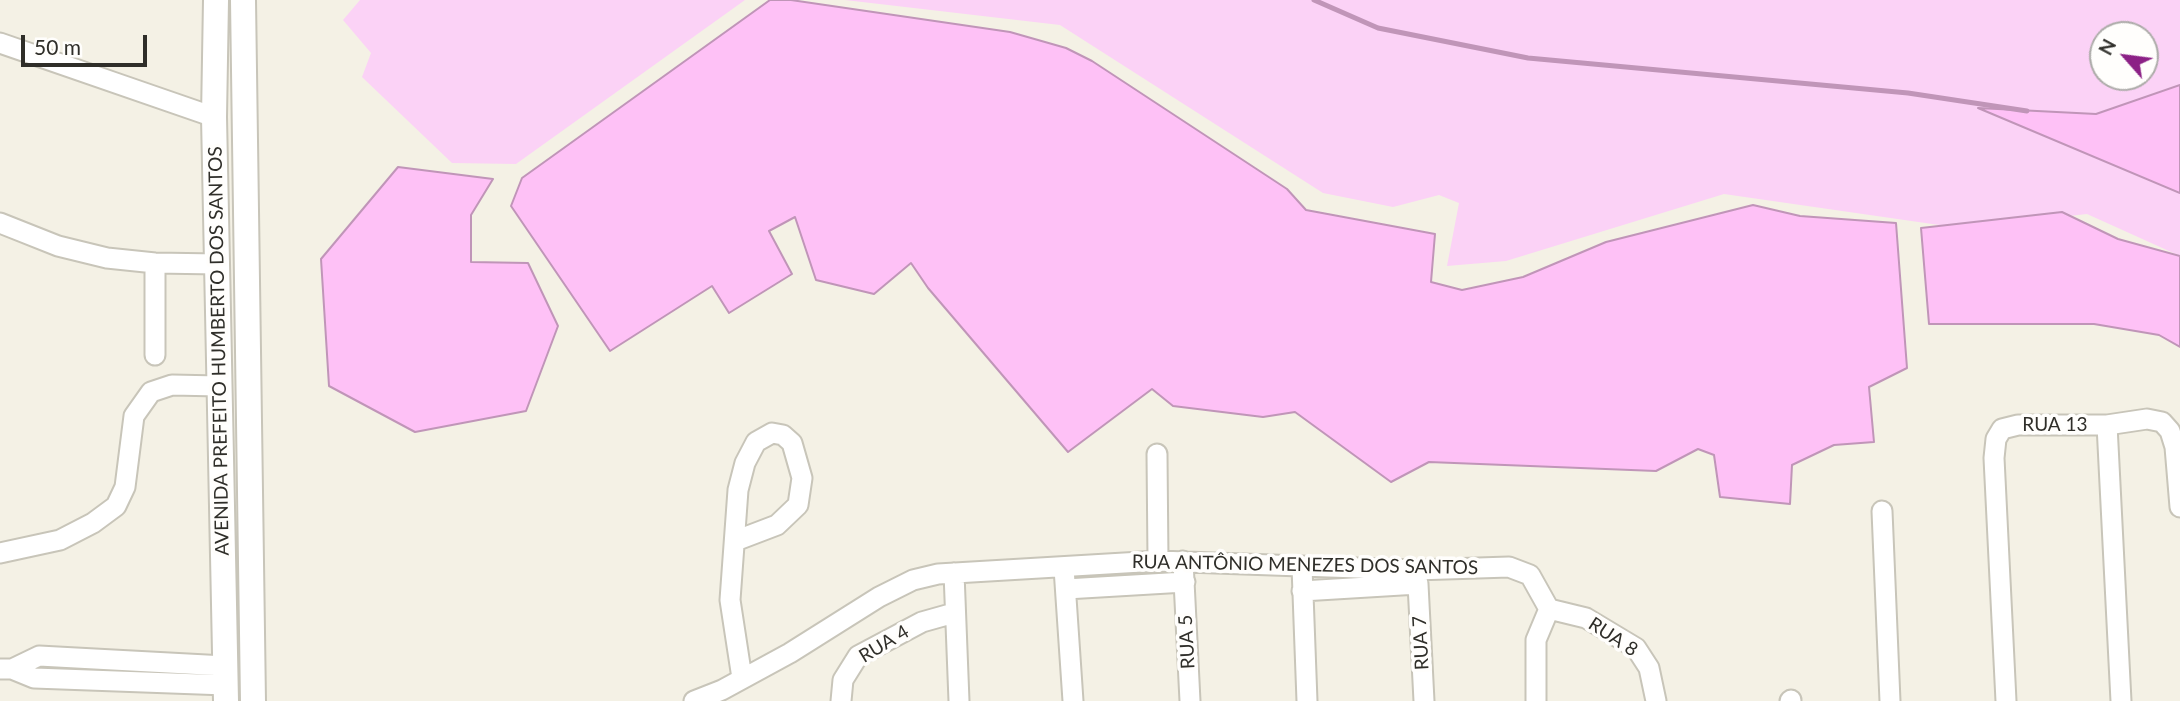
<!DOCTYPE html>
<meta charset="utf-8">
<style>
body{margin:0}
#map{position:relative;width:2180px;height:701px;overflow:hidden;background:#f4f1e5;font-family:Lato,sans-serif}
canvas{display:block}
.north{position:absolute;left:2089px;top:21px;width:70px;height:70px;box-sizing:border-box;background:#fffefc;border:2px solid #acaba8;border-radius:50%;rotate:298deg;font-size:19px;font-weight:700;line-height:28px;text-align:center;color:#2f2e29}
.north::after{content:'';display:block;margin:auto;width:24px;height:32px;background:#8c2186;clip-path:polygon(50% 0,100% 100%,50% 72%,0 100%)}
.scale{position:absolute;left:21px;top:35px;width:126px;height:32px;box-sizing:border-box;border:4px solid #2f2e29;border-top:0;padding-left:9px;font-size:21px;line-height:24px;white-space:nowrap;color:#2f2e29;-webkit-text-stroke:5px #fffefc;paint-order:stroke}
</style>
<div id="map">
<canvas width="2180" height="701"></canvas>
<div class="north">N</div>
<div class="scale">50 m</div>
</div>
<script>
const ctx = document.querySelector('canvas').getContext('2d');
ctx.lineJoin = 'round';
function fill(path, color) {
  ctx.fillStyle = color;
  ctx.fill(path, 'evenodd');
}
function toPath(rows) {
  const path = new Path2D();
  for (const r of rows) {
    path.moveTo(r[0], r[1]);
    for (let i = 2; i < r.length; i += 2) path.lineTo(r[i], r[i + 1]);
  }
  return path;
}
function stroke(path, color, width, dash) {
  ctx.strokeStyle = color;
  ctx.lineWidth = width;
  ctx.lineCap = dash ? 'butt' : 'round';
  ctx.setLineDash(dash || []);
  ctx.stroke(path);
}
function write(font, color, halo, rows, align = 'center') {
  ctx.font = font + ' Lato,sans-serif';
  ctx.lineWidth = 7;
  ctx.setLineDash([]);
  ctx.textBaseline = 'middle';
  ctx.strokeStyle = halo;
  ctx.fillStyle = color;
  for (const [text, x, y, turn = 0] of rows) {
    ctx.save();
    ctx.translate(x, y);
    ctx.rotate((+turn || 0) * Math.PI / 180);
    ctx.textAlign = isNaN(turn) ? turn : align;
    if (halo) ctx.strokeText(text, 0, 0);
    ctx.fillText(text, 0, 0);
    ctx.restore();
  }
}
fill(toPath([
 [360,0,745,0,516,164,452,163,362,77,371,53,343,20],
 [845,0,2180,0,2180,85,2096,114,1980,109,2180,193,2180,256,2087,214,1960,228,1724,194,1506,261,1447,266,1459,203,1439,195,1393,207,1323,193,1060,25],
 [2103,35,2145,35,2145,77,2103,77]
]), '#fbd2f6');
const water = toPath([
 [770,0,791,0,1010,32,1066,48,1092,61,1287,189,1306,210,1435,234,1431,282,1462,290,1523,277,1606,242,1753,205,1800,216,1896,223,1907,368,1869,387,1874,442,1834,445,1792,465,1790,504,1720,497,1714,455,1698,449,1656,471,1429,462,1391,482,1295,412,1263,417,1173,406,1152,389,1068,452,928,288,911,263,874,294,816,280,795,217,769,231,792,274,729,313,712,286,610,351,511,206,522,178,770,0],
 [2180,85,2180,193,1978,108,2096,114,2180,85],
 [398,167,493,179,471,215,471,262,528,263,558,326,526,411,415,432,329,386,321,259,398,167],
 [2062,212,2118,239,2180,256,2180,347,2159,335,2094,324,1929,324,1921,228,2062,212]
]);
fill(water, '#fec1f6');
stroke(water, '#c095b8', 2);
stroke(toPath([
 [1314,0,1378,28,1528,58,1908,93,2027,111]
]), '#c095b8', 5);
const minor = toPath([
 [0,43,214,117],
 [0,223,58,246,107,258,155,263,218,264],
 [155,355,155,263],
 [2107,425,2121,701],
 [1157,454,1158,561],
 [1882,511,1890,701],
 [735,541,777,525,798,505,802,478,792,443,783,435,772,433,756,442,745,463,738,490,730,600,742,678],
 [0,553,60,540,93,523,116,506,125,487,134,416,151,392,172,385,219,386],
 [1183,561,1190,701],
 [1302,567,1307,701],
 [1064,568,1073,701],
 [1415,570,1418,584,1424,701],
 [954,573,959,701],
 [1066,589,1185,582],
 [1302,591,1418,584],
 [1549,609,1586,618,1636,648,1649,668,1656,701],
 [0,669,12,669,34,678,226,685],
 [12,669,39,656,225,666],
 [694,701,722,690,790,653,879,597,913,580,938,574,1158,561,1415,570,1509,567,1530,575,1549,609],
 [841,701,843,680,858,656,922,622,954,613],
 [1536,701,1536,640,1549,609],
 [1790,701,1791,700],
 [2006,701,1994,458,1996,439,2002,429,2018,425,2107,425,2147,419,2162,422,2170,431,2175,447,2180,507]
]);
const tertiary = toPath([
 [216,0,214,117,226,701],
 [243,0,253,701]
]);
stroke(minor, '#c8c5b9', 23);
stroke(tertiary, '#c8c5b9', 28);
stroke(minor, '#fff', 19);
stroke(tertiary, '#fff', 24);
write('19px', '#2f2e29', '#fffefc', [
 ["AVENIDA PREFEITO HUMBERTO DOS SANTOS",219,351,-91],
 ["RUA 13",2055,425],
 ["RUA ANTÔNIO MENEZES DOS SANTOS",1305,565,1],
 ["RUA 8",1613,637,33],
 ["RUA 5",1187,642,-93],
 ["RUA 7",1421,643,-93],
 ["RUA 4",884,644,-31]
]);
</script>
